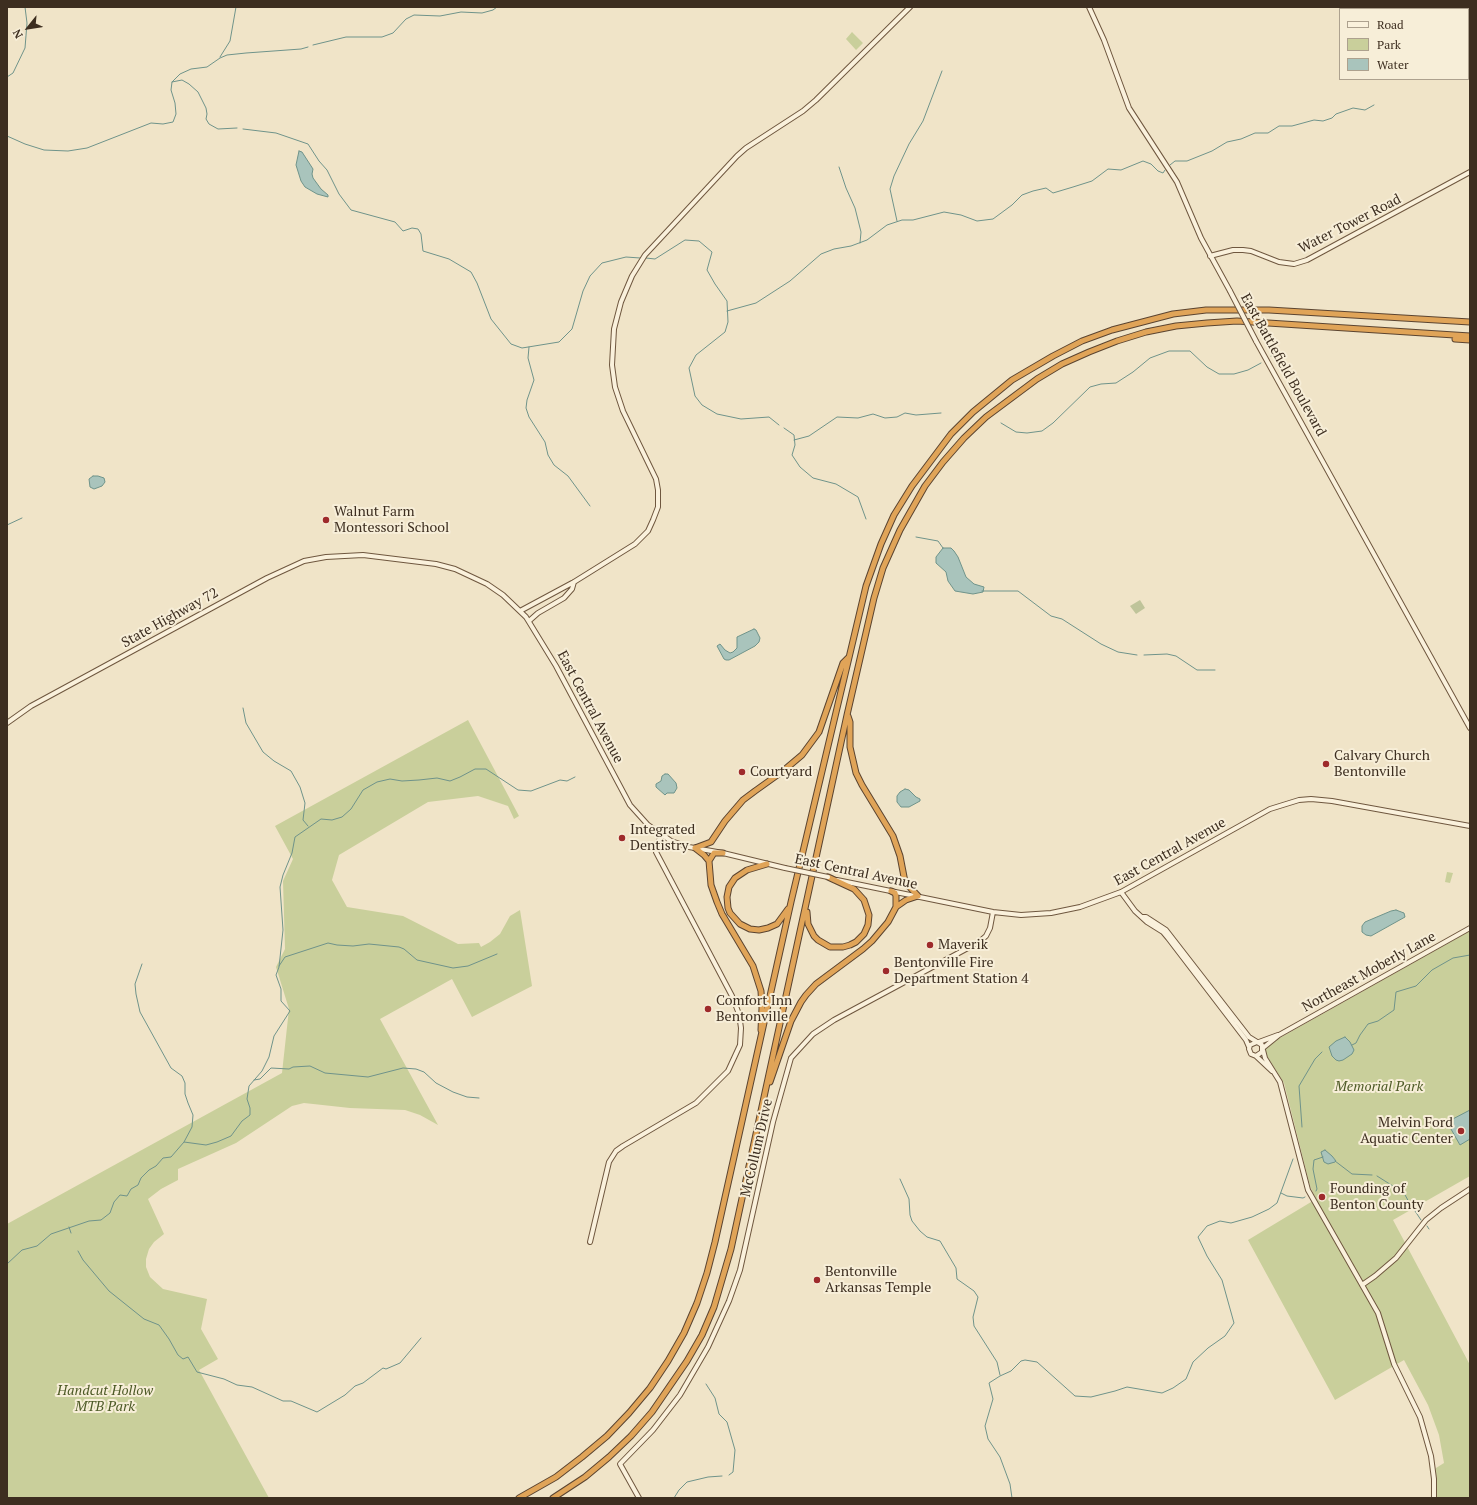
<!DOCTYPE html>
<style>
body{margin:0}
#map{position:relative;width:1477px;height:1505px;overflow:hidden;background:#f0e4c8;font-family:"PT Serif",serif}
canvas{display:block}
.frame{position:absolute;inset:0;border:8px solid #3d2e20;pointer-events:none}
.legend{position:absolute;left:1339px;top:8px;width:130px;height:72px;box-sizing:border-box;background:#f7eed8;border:1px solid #ada18e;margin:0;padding:5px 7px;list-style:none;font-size:12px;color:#3d2e20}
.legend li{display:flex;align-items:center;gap:8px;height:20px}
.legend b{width:20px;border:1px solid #ada18e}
.north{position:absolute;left:8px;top:8px;width:40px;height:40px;-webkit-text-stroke:3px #f7eed8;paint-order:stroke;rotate:240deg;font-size:11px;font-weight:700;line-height:16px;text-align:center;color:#3d2e20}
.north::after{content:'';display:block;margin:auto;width:14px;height:18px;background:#3d2e20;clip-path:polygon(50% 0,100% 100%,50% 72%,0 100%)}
</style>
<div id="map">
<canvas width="1477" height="1505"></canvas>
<div class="frame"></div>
<ul class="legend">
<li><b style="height:5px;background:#faf1dc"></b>Road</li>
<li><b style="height:11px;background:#c9cf9b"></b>Park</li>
<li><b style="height:11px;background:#a9c4bc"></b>Water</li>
</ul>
<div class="north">N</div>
</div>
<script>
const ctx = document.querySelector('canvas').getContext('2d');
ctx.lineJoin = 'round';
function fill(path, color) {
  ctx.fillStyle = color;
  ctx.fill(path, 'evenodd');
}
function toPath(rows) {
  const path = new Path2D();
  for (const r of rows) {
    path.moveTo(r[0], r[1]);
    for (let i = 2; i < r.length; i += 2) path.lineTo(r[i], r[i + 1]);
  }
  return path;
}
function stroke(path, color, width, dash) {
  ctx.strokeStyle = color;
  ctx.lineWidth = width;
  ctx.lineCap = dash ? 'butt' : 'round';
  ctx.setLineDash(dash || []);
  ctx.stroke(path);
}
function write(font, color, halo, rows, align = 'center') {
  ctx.font = font + ' "PT Serif",serif';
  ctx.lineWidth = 4;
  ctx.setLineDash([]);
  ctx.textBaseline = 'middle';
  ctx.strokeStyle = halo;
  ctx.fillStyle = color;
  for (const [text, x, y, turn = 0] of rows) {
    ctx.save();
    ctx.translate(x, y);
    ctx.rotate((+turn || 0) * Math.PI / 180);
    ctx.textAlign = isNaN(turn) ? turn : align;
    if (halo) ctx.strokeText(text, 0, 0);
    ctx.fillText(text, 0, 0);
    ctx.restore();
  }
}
fill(toPath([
 [852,32,863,43,856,50,846,39],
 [468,720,519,816,514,819,508,806,478,796,428,802,339,855,332,880,347,907,403,916,458,944,479,943,481,947,490,942,500,934,510,916,520,910,532,986,472,1017,452,979,380,1019,438,1125,420,1115,405,1110,350,1108,304,1103,292,1106,236,1143,178,1169,178,1180,161,1189,148,1199,164,1234,154,1242,149,1249,146,1259,146,1267,150,1277,163,1289,207,1299,201,1329,218,1359,199,1370,269,1498,7,1498,7,1224,282,1073,289,1009,276,967,285,949,283,881,293,859,275,826],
 [1447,872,1453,873,1450,883,1445,882],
 [1470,931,1470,1176,1393,1220,1470,1365,1470,1498,1437,1498,1436,1468,1444,1463,1439,1435,1428,1405,1404,1360,1335,1400,1248,1240,1316,1199,1310,1186,1284,1083,1267,1056,1265,1052,1266,1048,1269,1044]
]), '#c9cf9b');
fill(toPath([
 [1140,600,1145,608,1136,614,1130,606]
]), '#bfc49a');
const water = toPath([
 [299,151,302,152,313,169,312,174,313,178,321,189,328,195,328,197,317,194,305,187,301,181,296,165,299,151],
 [93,476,98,476,104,478,105,482,102,486,94,489,90,487,89,479,93,476],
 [943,548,951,548,954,551,958,557,966,577,974,584,984,587,983,592,973,594,955,591,948,581,946,572,936,563,936,557,943,548],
 [754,629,756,630,760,638,759,642,755,646,729,660,726,660,724,659,717,646,720,644,725,650,730,653,733,652,737,648,737,637,754,629],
 [665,774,668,774,676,783,677,788,674,793,667,793,665,795,656,787,656,784,661,781,662,776,665,774],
 [905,789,909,790,916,797,920,799,920,801,909,807,901,807,897,802,897,796,900,792,905,789],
 [1396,910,1404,913,1405,917,1371,936,1366,935,1362,932,1362,926,1365,922,1391,911,1396,910],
 [1345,1037,1350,1042,1354,1050,1352,1054,1343,1060,1339,1061,1336,1060,1332,1056,1329,1047,1336,1041,1345,1037],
 [1470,1110,1470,1139,1460,1145,1447,1122,1470,1110],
 [1325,1150,1332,1156,1336,1161,1335,1162,1328,1164,1324,1162,1321,1152,1325,1150]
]);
fill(water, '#a9c4bc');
stroke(water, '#6f938a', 1);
stroke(toPath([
 [313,45,346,37,382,37,393,33,406,19,414,15,440,16,461,12,482,13,493,10,497,7],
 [220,57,230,41,236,7],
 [7,77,13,73,25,48,27,23,25,7],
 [172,82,182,80,189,84,198,92,206,108,207,114,206,119,209,124,218,129,237,128],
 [243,129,276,133,308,144,319,161,327,170,339,194,351,210,395,222,403,231,412,228,418,229,421,234,423,251,449,259,471,272,477,283,491,319,511,344,522,348,559,342,572,329,583,291,590,276,602,263,626,257,640,258],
 [7,136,25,144,44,150,68,151,87,148,151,123,163,124,173,122,176,114,175,103,171,90,172,82,180,74,191,69,207,67,220,58,227,55,246,53,301,49,308,47],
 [1170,165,1175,161,1187,161,1212,151,1227,142,1241,139,1255,133,1268,133,1279,126,1292,126,1314,120,1323,121,1332,118,1336,114,1353,108,1365,110,1374,105],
 [839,167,846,188,855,208,861,232,860,243],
 [897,221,890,189,894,176,909,144,923,121,942,71],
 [646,258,655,259,685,240,699,241,712,252,707,270,715,284,727,301,728,322,725,332,696,355,689,368,695,396,702,405,717,414,741,419,769,417,779,425],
 [727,311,756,303,790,281,821,254,834,249,851,246,867,240,887,225,902,220,913,220,944,212,961,215,977,221,993,219,1012,205,1022,195,1033,191,1046,188,1053,193,1073,187,1092,181,1108,169,1121,170,1143,161,1151,164,1158,171,1163,173,1165,170],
 [529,347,528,358,534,380,527,400,526,408,529,417,545,442,548,455,554,465,568,476,590,506],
 [1271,356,1278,353],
 [1001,423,1016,432,1027,433,1042,431,1053,423,1090,387,1101,384,1116,383,1133,372,1150,358,1169,351,1190,351,1207,367,1219,374,1234,374,1248,370,1261,363],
 [784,428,794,435,795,445,792,455,800,467,813,478,836,484,858,497,866,519],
 [794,440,809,436,837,417,858,418,873,414,885,418,897,417,905,413,916,415,941,413],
 [7,525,22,518],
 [916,537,938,541,943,548],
 [982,591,1018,591,1051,616,1062,619,1101,644,1118,652,1137,655],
 [1144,655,1167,654,1176,656,1197,670,1215,670],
 [243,708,246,723,263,752,274,761,291,771,300,787,305,803,303,820,308,826],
 [142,964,135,984,136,994,140,1012,171,1068,182,1076,185,1083,185,1094,188,1103,193,1115,192,1127,184,1142],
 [279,966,285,957,328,943,337,945,353,946,369,944,399,947,404,949,417,960,453,968,468,966,497,954],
 [1352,1045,1356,1043,1360,1035,1368,1024,1378,1021,1394,1010,1396,992,1416,986,1432,970,1453,958,1470,955],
 [254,1080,260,1079,271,1068,289,1069,293,1067,310,1066,325,1073,368,1077,403,1068,416,1069,424,1072,436,1083,453,1092,467,1097,479,1098],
 [1302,1127,1299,1086,1315,1059,1322,1052],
 [1335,1161,1352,1174,1372,1175],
 [1377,1176,1404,1193,1410,1204],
 [900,1179,909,1199,910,1215,912,1221,920,1231,927,1237,940,1241,956,1268,957,1279,974,1291,978,1297,973,1317,974,1326,997,1362,1000,1375],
 [1316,1191,1317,1189,1313,1169,1314,1160,1323,1157],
 [1281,1193,1287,1196,1303,1198,1305,1197],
 [1413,1208,1421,1220],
 [1427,1226,1429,1229],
 [69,1227,71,1233],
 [78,1251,83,1260,109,1291,144,1319,159,1325,169,1339,178,1355,183,1359,188,1357,197,1372,224,1379,237,1385,252,1387,283,1401,291,1401,317,1412,345,1395,355,1386,363,1383,383,1368,386,1369,400,1363,421,1338],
 [7,1264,22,1250,37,1246,51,1234,89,1221,101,1220,110,1213,114,1202,120,1195,127,1196,131,1189,138,1185,141,1178,149,1170,156,1166,163,1158,171,1157,184,1142,206,1145,217,1142,231,1136,242,1121,250,1115,250,1108,247,1099,249,1086,262,1071,269,1057,274,1036,290,1011,281,1001,281,989,276,975,279,967,283,930,280,887,283,875,292,853,295,837,321,819,332,820,342,817,351,809,363,790,377,782,390,779,402,781,419,780,437,778,450,781,460,777,475,769,486,769,518,790,531,791,560,780,567,781,575,777],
 [706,1384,715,1398,719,1414,727,1422,735,1450,733,1472,729,1475],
 [674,1498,679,1490,687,1482,708,1477,722,1476],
 [1012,1498,1010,1484,1000,1457,988,1439,985,1426,993,1399,989,1383,1000,1376,1011,1371,1021,1361,1025,1360,1037,1362,1075,1396,1091,1397,1115,1391,1127,1387,1162,1393,1173,1388,1186,1379,1193,1362,1208,1348,1225,1336,1234,1323,1222,1280,1207,1256,1198,1237,1207,1226,1220,1221,1231,1223,1252,1217,1269,1209,1277,1203,1293,1159]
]), '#6f938a', 1);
const secondary = toPath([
 [1089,7,1104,40,1129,108,1177,182,1201,238,1230,291],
 [1210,256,1233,250,1243,250,1251,251,1279,262,1294,264,1307,260,1470,172],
 [1256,341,1470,728],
 [520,611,574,582,635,544,648,531,653,520,658,507,658,490,656,479,623,411,615,387,612,365,614,329,621,302,632,276,645,255,737,156,746,148,803,111,816,100,910,7],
 [529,621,538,613,564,598,572,589,574,582],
 [7,723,31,706,267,578,304,561,326,557,363,555,436,564,455,569,487,584,503,595,526,617,556,666,630,805,648,825,671,841,689,847,723,853,785,868],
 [837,880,993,912,1021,915,1051,913,1080,907,1121,892,1270,809,1299,800,1311,799,1332,801,1470,826],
 [1121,892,1135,911,1147,922,1163,932,1168,938,1246,1040,1249,1047],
 [1142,917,1146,917,1166,930,1249,1037,1262,1045,1262,1052,1256,1056,1251,1054,1249,1049,1250,1045,1257,1042],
 [1259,1042,1278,1035],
 [1263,1048,1279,1035,1470,928],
 [1263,1050,1265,1058,1280,1082,1308,1190,1378,1313,1394,1364,1420,1417,1431,1456,1434,1479,1434,1498],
 [1256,1056,1272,1071],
 [590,1242,609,1162,616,1151,623,1146,696,1103,728,1071,740,1045,741,1028,739,1014,732,996,656,852,657,844,662,835],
 [1362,1285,1375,1276,1396,1258,1426,1220,1441,1208,1470,1189],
 [639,1498,620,1464,653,1430,680,1395,708,1347,729,1301,740,1270,773,1122,791,1058,813,1034,834,1020,979,942,986,936,990,928,993,912]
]);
const highway = toPath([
 [1455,339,1470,340],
 [695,848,711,842,725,821,743,800,755,791,783,771,802,755,819,732,843,663,848,658],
 [695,848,704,855,709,861,711,885,717,902,722,914,753,966,761,991,762,1008,761,1030],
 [709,861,714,853,723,853],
 [767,864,747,870,735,878,729,887,727,897,728,908,730,913,740,924,750,929,759,930,768,928,777,924,788,909],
 [891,891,895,893,896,896,896,907],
 [807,912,808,924,814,936,818,940,830,947,843,947,850,945,856,942,864,934,868,925,869,915,864,900,854,889,828,877],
 [770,1082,791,1021,801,1002,806,995,816,984,863,949,872,941,888,922,896,907,906,900,918,896,905,882,900,856,893,836,862,785,856,773,850,747,850,722,848,716],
 [519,1498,556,1477,582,1457,607,1436,629,1413,650,1388,668,1361,684,1333,697,1303,707,1273,715,1242,791,902,866,586,881,544,894,515,912,486,951,434,973,412,1012,380,1053,356,1082,341,1112,330,1173,314,1206,310,1269,310,1470,322],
 [553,1498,585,1477,609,1457,631,1436,652,1412,687,1361,702,1335,714,1307,731,1249,847,715,874,598,883,568,900,530,925,486,943,462,964,438,986,417,1037,379,1062,364,1089,352,1117,341,1146,332,1176,326,1207,323,1237,321,1470,336]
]);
stroke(secondary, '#6f573f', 6);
stroke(highway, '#5b4430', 7);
stroke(secondary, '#faf1dc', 4);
stroke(highway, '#e0a458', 5);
const secondaryBridge = toPath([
 [1230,291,1256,341],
 [785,868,828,877]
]);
stroke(secondaryBridge, '#6f573f', 6, []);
stroke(secondaryBridge, '#faf1dc', 4);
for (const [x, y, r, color] of [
 [326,520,4,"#9e2a2b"],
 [1326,764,4,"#9e2a2b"],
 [742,772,4,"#9e2a2b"],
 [622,838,4,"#9e2a2b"],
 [930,945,4,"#9e2a2b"],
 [886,971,4,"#9e2a2b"],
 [708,1009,4,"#9e2a2b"],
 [1461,1131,4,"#9e2a2b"],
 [1322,1197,4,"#9e2a2b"],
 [817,1280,4,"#9e2a2b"]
]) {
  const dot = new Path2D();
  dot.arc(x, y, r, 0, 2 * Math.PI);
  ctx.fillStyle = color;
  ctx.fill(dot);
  stroke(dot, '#f7eed8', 1.5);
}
write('14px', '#3d2e20', '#f7eed8', [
 ["Water Tower Road",1350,224,-27],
 ["East Battlefield Boulevard",1283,365,61],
 ["State Highway 72",170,618,-29],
 ["East Central Avenue",590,707,62],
 ["East Central Avenue",1170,852,-29],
 ["East Central Avenue",856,872,12],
 ["Northeast Moberly Lane",1369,972,-29],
 ["McCollum Drive",757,1148,-77]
]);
write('14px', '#3d2e20', '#f7eed8', [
 ["Walnut Farm",334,512],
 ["Montessori School",334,528],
 ["Calvary Church",1334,756],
 ["Bentonville",1334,772],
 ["Courtyard",750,772],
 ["Integrated",630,830],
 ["Dentistry",630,846],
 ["Maverik",938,945],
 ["Bentonville Fire",894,963],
 ["Department Station 4",894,979],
 ["Comfort Inn",716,1001],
 ["Bentonville",716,1017],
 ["Melvin Ford",1453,1123,"right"],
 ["Aquatic Center",1453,1139,"right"],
 ["Founding of",1330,1189],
 ["Benton County",1330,1205],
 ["Bentonville",825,1272],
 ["Arkansas Temple",825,1288]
], 'left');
write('italic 14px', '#4d5a26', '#f7eed8', [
 ["Memorial Park",1379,1087],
 ["Handcut Hollow",105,1391],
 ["MTB Park",105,1407]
]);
</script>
